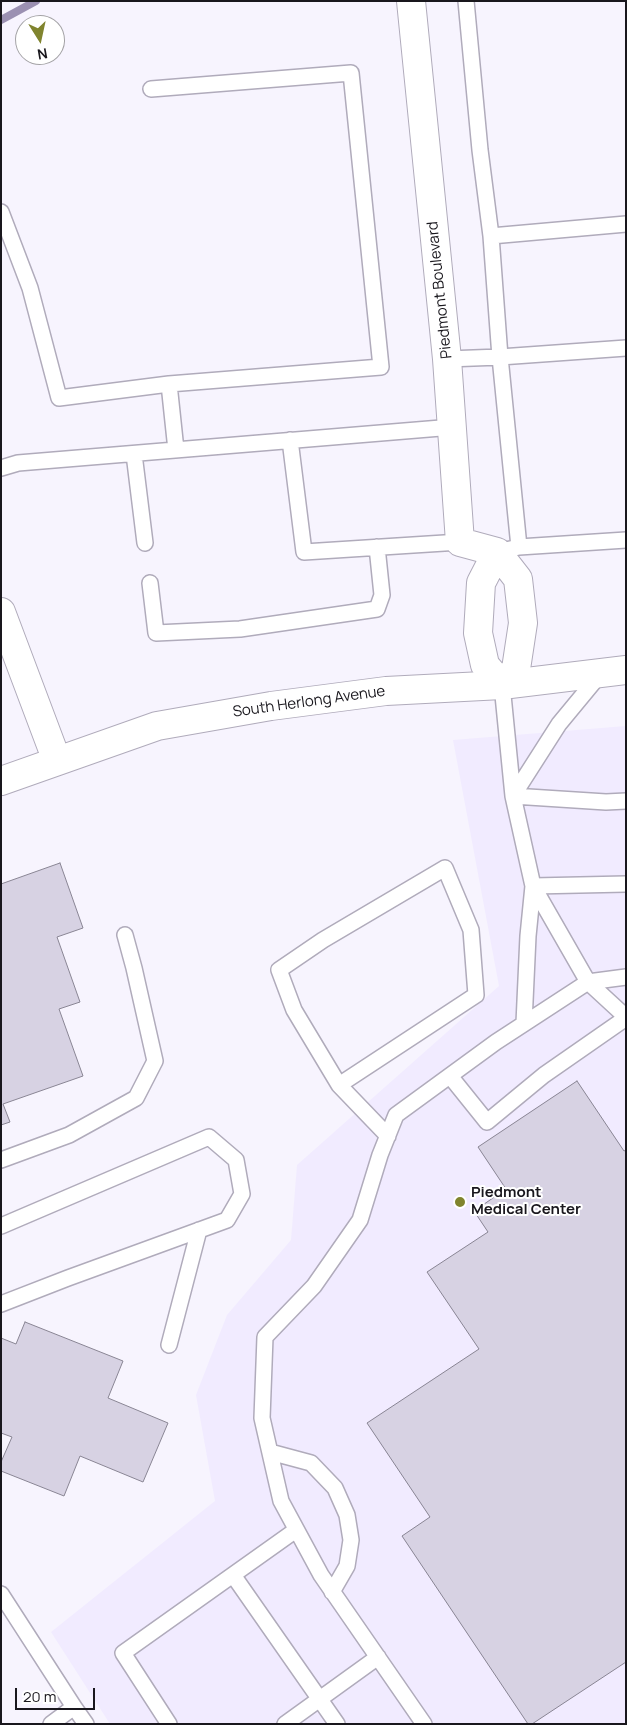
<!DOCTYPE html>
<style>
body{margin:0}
#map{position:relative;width:627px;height:1725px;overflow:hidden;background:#f7f4fe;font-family:Manrope,sans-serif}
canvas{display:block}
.frame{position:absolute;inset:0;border:2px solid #19171d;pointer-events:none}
.north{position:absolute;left:15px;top:15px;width:50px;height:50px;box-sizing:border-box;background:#fff;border:1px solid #a3a2a5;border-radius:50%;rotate:170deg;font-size:14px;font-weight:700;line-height:20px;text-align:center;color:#19171d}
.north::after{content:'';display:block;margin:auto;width:18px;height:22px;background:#80842e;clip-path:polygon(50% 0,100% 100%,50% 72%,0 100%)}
.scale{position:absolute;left:15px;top:1688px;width:80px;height:22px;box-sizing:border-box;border:2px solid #19171d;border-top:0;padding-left:6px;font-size:15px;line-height:18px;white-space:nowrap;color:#19171d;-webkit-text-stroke:4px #fff;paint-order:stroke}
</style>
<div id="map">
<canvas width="627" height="1725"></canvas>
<div class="frame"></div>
<div class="north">N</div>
<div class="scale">20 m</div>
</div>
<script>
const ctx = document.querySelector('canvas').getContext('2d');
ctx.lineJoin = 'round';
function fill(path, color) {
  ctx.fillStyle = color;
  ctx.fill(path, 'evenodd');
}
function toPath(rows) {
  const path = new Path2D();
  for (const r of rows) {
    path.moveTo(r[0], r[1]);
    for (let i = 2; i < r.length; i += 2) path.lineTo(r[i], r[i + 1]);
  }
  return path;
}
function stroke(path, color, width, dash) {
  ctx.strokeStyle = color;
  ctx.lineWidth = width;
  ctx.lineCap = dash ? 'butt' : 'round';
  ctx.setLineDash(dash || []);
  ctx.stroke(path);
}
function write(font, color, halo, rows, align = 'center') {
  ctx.font = font + ' Manrope,sans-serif';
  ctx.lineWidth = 4;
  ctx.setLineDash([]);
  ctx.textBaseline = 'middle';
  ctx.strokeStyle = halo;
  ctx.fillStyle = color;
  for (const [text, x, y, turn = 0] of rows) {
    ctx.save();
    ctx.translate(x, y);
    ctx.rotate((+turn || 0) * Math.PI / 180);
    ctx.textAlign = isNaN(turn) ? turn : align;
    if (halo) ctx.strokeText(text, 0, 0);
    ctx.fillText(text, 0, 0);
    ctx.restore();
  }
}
fill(toPath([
 [626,726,626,1724,110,1724,51,1632,215,1501,196,1395,227,1315,291,1240,297,1165,499,986,453,740]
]), '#f1ebff');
stroke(toPath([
 [1,20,36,1]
]), '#9b90b2', 8);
const building = toPath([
 [60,863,83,928,57,937,80,1002,59,1009,83,1076,3,1104,10,1122,1,1125,1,884,60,863],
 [577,1081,624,1151,626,1150,626,1662,532,1724,528,1724,402,1536,430,1517,367,1423,479,1349,427,1272,488,1232,474,1211,506,1189,478,1147,577,1081],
 [25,1322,123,1361,108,1398,168,1423,143,1482,80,1456,64,1496,1,1471,1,1462,12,1437,1,1433,1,1338,16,1344,25,1322]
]);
fill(building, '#d7d2e3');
stroke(building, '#898594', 1);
const lane = toPath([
 [466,1,480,150,491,236,500,357,519,547,497,552],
 [151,89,351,73,381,367,169,384],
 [1,212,30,288,59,398,169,384,176,450],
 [491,236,626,224],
 [447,359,500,357,626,348],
 [290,440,304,552,460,542],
 [134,454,145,543],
 [1,468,18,463,453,427],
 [519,547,626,540],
 [150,583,156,633,240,629,377,609,382,595,377,547],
 [602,672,559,724,513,796,606,802,626,801],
 [588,982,626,1017],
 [588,982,626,977],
 [524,1023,528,936,533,886,626,884],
 [450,1076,487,1122,544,1075,626,1018],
 [339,1085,476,995,471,930,445,868,323,940,279,970,294,1010,339,1085,388,1136],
 [1,1160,69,1135,136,1098,155,1061,134,968,125,935],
 [1,1226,209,1137,236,1160,242,1194,227,1220,68,1278,1,1304],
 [169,1345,199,1230],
 [270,1452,311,1463,335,1488,347,1515,351,1540,347,1566,332,1592],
 [233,1575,337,1724],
 [1,1594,74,1707],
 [51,1724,74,1707,86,1724],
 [169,1724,123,1653,296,1530],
 [285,1724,378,1657],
 [424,1724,321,1575,281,1501,262,1418,265,1337,314,1286,360,1220,380,1155,396,1115,496,1042,588,982,533,886,513,796,502,685]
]);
const street = toPath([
 [411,1,447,359,460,542,497,552,518,579,523,623,516,669,502,685,485,665,478,633,481,583,497,552]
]);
const secondary = toPath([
 [1,612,57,761],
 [1,781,157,726,271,706,386,691,502,685,626,670]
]);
stroke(lane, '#b0abbb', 18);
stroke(street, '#b0abbb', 30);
stroke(secondary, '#b0abbb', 30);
stroke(lane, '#fff', 15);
stroke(street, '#fff', 28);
stroke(secondary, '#fff', 28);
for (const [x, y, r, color] of [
 [460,1202,6,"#80842e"]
]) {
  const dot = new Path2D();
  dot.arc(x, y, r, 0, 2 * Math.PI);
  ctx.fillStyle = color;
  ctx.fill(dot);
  stroke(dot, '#fff', 2);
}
write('15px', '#19171d', '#fff', [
 ["Piedmont Boulevard",440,290,-96],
 ["South Herlong Avenue",309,702,-8]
]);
write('bold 15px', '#19171d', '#fff', [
 ["Piedmont",471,1193],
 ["Medical Center",471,1210]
], 'left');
</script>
